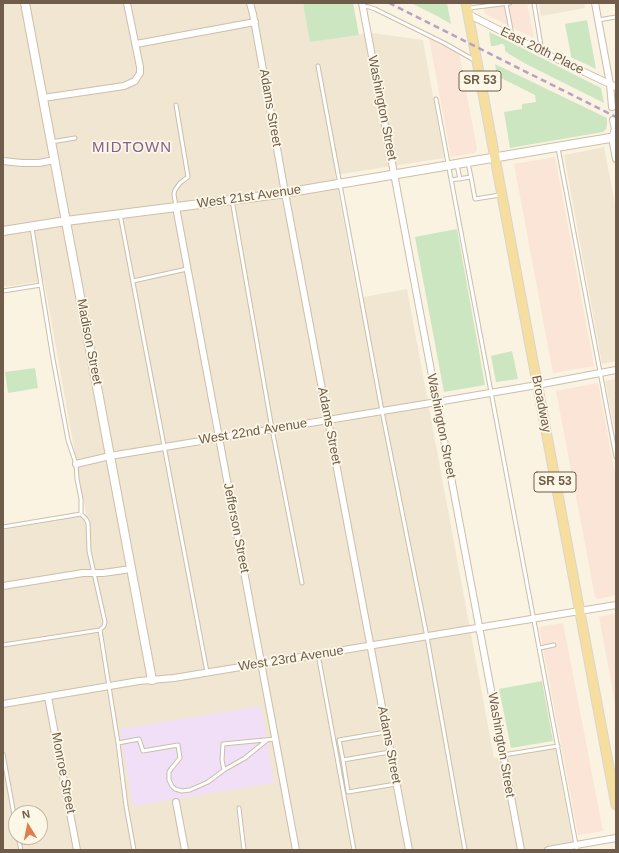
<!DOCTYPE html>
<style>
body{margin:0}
#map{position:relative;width:619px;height:853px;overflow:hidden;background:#faf3e2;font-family:Helvetica,sans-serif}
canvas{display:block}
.frame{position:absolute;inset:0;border:4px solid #6f5c4a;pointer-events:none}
.north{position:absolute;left:8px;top:805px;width:40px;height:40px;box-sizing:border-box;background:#fdf7e7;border:1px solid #c4b9a8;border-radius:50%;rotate:350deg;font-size:11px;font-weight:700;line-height:16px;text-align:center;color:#6f5c4a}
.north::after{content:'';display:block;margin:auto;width:14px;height:18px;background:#dc7e4f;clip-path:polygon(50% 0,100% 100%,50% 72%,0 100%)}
</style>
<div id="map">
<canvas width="619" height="853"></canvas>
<div class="frame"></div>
<div class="north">N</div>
</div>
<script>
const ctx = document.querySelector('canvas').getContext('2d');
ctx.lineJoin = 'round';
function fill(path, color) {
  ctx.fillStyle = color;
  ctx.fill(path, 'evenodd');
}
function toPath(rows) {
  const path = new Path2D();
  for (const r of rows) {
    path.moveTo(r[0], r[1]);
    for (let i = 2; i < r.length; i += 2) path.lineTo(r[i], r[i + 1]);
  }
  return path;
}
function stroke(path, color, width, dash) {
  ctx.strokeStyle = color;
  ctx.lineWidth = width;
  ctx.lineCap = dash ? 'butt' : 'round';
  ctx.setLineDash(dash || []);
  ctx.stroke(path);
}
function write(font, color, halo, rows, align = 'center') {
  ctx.font = font + ' Helvetica,sans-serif';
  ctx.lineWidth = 3.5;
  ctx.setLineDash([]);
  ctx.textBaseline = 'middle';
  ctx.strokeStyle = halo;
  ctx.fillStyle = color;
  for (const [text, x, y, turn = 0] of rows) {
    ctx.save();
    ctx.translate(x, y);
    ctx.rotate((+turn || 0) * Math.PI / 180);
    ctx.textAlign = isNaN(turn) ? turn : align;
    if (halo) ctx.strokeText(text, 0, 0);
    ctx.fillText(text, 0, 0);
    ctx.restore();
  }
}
fill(toPath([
 [3,3,303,3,310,42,346,36,372,33,423,40,444,158,335,175,358,298,407,289,494,758,555,747,574,850,3,850,3,530,86,515,44,281,3,287],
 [16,813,40,813,40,837,16,837],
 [539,3,584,3,585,8,541,16],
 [604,147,616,209,616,361,602,364,564,155],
 [616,379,616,437,605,381]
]), '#f1e6d1');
fill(toPath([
 [483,3,527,3,534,38,485,14],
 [429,38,459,53,477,149,475,153,451,157],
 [555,157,594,366,553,373,514,164],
 [598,383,616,479,616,595,598,599,595,597,556,391],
 [616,613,616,709,599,617],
 [563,623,603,831,578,835,539,627]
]), '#fae5d6');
fill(toPath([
 [261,706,274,783,133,806,120,729]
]), '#f0dff6');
fill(toPath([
 [303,3,353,3,359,35,310,42],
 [411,3,447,3,451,24,437,16],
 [587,20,596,69,571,57,570,50,565,24],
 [489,32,498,36,601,88,604,103,526,64,509,54,505,51,505,47,503,44,501,44,495,46,491,46],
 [495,64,607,118,607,125,606,129,603,132,510,148,504,112,522,109,522,104,536,102,535,95,497,76],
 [457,229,485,385,444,392,415,237],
 [512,351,514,360,518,379,496,382,491,356],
 [35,368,38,388,8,393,5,372],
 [542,681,553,741,511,748,499,689]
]), '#cce6c2');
const lane = toPath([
 [534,3,542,52],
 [506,4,512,35],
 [362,6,369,7,375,9,444,43,474,60],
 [469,8,510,3],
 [598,20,616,17],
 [318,66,382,411,427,637,465,850],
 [436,99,577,850],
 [51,142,75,138],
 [558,148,616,457],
 [468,163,471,177],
 [457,165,460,179],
 [451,180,471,177,475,199,500,195],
 [232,200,272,429,302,583],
 [176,207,174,194,175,190,180,183,188,177,176,105],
 [120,214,207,672],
 [133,281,187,269],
 [3,291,41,285,32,228],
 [3,527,81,514],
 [100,630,118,743,126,806,134,850],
 [3,645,100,630,104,626,105,622,89,551,88,523,86,519,81,514,81,499,77,479,76,464,68,440,53,359,41,285],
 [540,648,554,645],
 [318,654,354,850],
 [386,732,339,740,343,760,390,752],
 [118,743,139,739,143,751,178,745,180,758,171,769,169,772,169,780,172,786,175,789,182,791,190,790,208,782,224,770,245,758,267,740],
 [3,754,16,826],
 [503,755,558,746],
 [343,760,348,792,396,784],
 [224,770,222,760,223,744,275,739],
 [239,808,244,850],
 [18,837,21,850]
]);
const street = toPath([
 [250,3,253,14,285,193,409,850],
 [362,3,521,850],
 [595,3,610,84,612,107],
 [468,14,542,52,616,87],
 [136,44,255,22],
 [43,98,124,86,135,81,140,73,140,67,127,3],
 [613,120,615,129,612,138,616,159],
 [3,161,22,163,39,163,55,160],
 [176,207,296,850],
 [76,464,110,456,437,402,537,385,616,370],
 [3,586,83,573,103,573,131,569],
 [48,697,77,850],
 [3,704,139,681,174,678,616,605],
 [176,802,185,850],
 [548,850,616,838]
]);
const secondary = toPath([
 [25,3,152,680],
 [3,231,66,221,279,194,616,137]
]);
const primary = toPath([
 [466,3,616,805]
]);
stroke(lane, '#ccbeac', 5);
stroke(street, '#ccbeac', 8);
stroke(secondary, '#cfbeaa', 10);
stroke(primary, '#dad5d0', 11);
stroke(lane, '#fff', 3);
stroke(street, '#fff', 6);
stroke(secondary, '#fff', 8);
stroke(primary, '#f5de9e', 9);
stroke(toPath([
 [389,3,616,117]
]), '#b7a2c2', 2.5, [6, 4]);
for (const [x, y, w] of [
 [480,81,42],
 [555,482,42]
]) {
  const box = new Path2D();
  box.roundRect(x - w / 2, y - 10, w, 20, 3);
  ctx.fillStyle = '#fdf7e7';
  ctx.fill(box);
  stroke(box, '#6f5c4a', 1);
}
write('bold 12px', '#6f5c4a', null, [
 ["SR 53",480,81],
 ["SR 53",555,482]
]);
write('13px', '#6f5c4a', '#fdf7e7', [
 ["East 20th Place",542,51,26],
 ["Adams Street",270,108,80],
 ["Washington Street",382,108,79],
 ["West 21st Avenue",249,197,-8],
 ["Madison Street",89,342,79],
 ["Broadway",541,404,79],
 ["Adams Street",329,426,79],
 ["Washington Street",441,426,79],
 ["West 22nd Avenue",253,432,-9],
 ["Jefferson Street",236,528,79],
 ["West 23rd Avenue",291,659,-9],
 ["Adams Street",389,745,79],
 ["Washington Street",501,745,80],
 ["Monroe Street",63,773,79]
]);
ctx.letterSpacing = '1px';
write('15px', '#83628c', '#fdf7e7', [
 ["MIDTOWN",132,148]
]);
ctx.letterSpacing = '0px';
</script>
